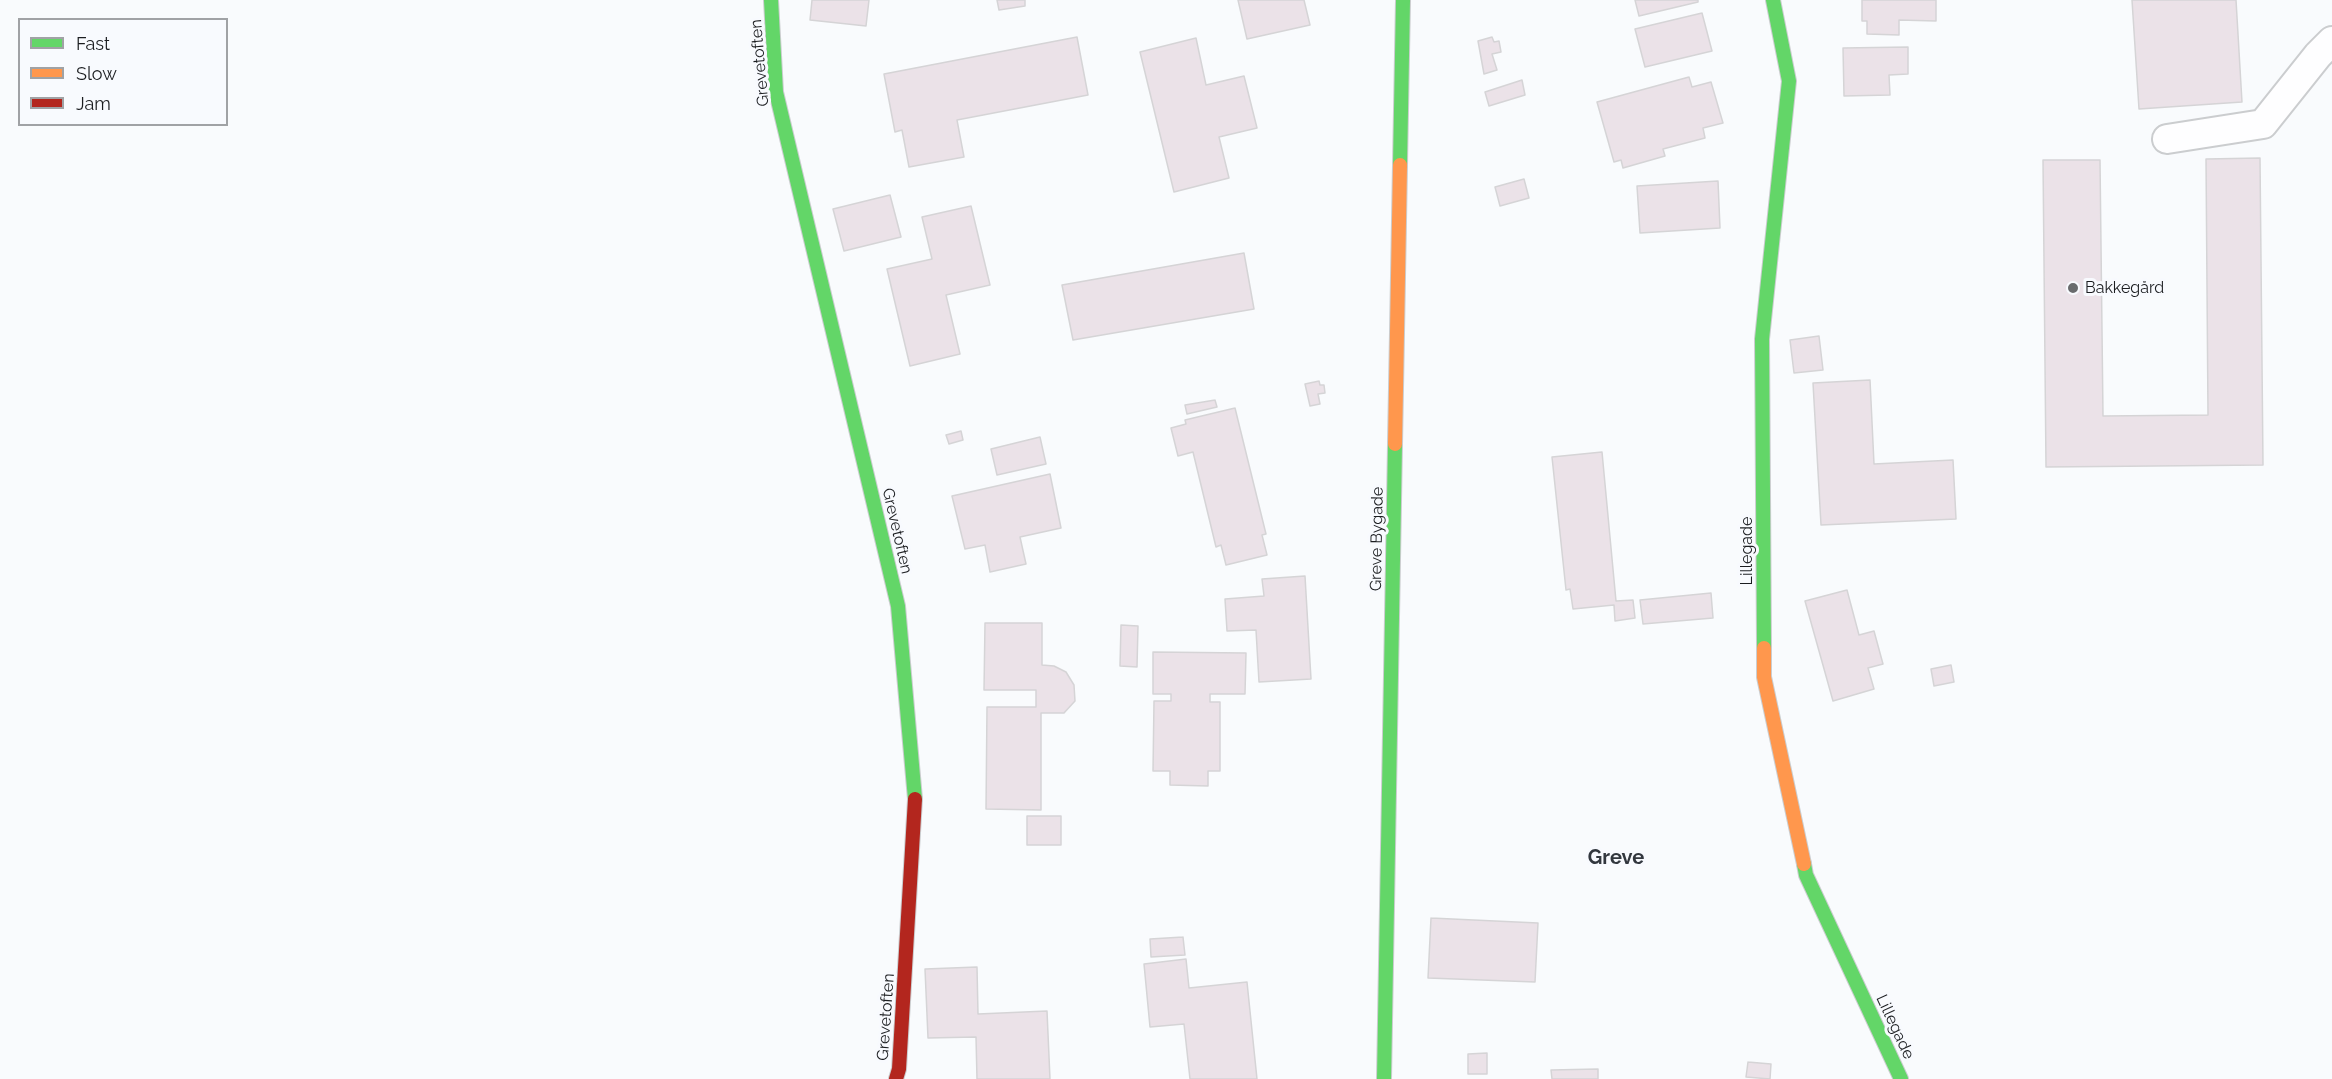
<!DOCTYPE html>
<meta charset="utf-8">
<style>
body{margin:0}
#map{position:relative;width:2332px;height:1079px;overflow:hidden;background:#f9fbfd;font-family:Raleway,sans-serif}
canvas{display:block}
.legend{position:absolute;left:18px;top:18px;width:210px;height:108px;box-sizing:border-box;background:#f8fafe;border:2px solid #a0a2a5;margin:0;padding:8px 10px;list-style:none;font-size:18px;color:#1b1d20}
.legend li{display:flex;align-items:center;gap:12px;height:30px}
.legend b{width:30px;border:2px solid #a0a2a5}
</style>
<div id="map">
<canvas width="2332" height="1079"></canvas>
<ul class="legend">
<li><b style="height:8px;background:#63d668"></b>Fast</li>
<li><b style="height:8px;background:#ff974d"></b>Slow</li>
<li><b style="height:8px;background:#b3261e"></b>Jam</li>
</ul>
</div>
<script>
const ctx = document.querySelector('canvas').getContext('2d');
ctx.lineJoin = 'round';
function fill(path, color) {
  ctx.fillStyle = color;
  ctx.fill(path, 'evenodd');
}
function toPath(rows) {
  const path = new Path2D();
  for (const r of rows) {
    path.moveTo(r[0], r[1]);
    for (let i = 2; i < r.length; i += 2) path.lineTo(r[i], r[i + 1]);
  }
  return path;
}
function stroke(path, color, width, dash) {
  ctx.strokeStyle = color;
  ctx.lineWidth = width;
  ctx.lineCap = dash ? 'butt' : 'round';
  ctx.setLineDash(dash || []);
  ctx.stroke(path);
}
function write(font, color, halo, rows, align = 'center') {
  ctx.font = font + ' Raleway,sans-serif';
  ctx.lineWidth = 6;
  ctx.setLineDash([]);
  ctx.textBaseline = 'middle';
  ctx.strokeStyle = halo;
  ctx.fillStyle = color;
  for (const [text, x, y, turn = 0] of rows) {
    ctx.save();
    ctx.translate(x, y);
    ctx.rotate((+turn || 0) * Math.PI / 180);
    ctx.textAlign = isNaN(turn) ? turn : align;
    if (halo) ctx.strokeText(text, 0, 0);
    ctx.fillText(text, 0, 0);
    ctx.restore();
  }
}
const building = toPath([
 [812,0,869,0,866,26,810,20,812,0],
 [997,0,1025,0,1025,6,999,10,997,0],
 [1238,0,1304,0,1310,25,1247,39,1238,0],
 [1635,0,1698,0,1698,2,1639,16,1635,0],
 [1862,0,1936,0,1936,21,1899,20,1899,35,1867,34,1867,21,1862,21,1862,0],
 [2132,0,2236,0,2242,102,2139,109,2132,0],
 [1702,13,1712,51,1645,67,1635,29,1702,13],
 [1077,37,1088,95,957,120,964,157,909,167,902,130,895,132,884,74,1077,37],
 [1492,37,1494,42,1499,41,1501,52,1492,54,1497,70,1484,74,1478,41,1492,37],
 [1196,38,1206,85,1244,76,1257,128,1219,137,1229,178,1174,192,1140,52,1196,38],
 [1908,47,1908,74,1889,75,1890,95,1844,96,1843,48,1908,47],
 [1689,77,1692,87,1711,82,1723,123,1703,128,1705,138,1663,149,1665,156,1623,168,1621,160,1614,162,1597,102,1689,77],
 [1522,80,1525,95,1489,106,1485,92,1522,80],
 [2260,158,2263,465,2046,467,2043,160,2100,160,2103,416,2208,415,2206,159,2260,158],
 [1524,179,1529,198,1500,206,1495,187,1524,179],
 [1718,181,1720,228,1640,233,1637,186,1718,181],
 [890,195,901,237,844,251,833,209,890,195],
 [971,206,990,285,946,295,960,354,910,366,887,269,932,259,922,217,971,206],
 [1244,253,1254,309,1073,340,1062,285,1244,253],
 [1819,336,1823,370,1794,373,1790,340,1819,336],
 [1870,380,1874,464,1953,460,1956,519,1821,525,1813,383,1870,380],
 [1319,381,1320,385,1324,385,1325,393,1318,394,1320,404,1310,406,1305,384,1319,381],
 [1215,400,1217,407,1187,414,1185,405,1215,400],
 [1235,408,1266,534,1262,535,1267,555,1226,565,1221,545,1216,547,1193,452,1178,456,1171,428,1186,424,1185,420,1235,408],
 [961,431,963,440,949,444,946,435,961,431],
 [1040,437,1046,464,997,475,991,449,1040,437],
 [1602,452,1616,601,1633,600,1635,618,1615,621,1614,605,1573,609,1570,589,1566,590,1552,457,1602,452],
 [1050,474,1061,528,1020,537,1026,564,990,572,985,545,965,549,952,496,1050,474],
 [1305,576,1311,679,1259,682,1256,630,1227,631,1225,599,1264,596,1262,579,1305,576],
 [1847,590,1859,635,1874,631,1883,664,1868,668,1874,689,1833,701,1805,601,1847,590],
 [1711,593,1713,618,1643,624,1640,600,1711,593],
 [985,623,1042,623,1042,665,1054,666,1066,672,1074,685,1075,701,1064,713,1041,713,1041,810,986,809,987,707,1036,707,1036,690,984,690,985,623],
 [1121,625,1138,626,1137,667,1120,666,1121,625],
 [1153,652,1246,653,1245,694,1210,694,1210,702,1220,702,1220,771,1208,771,1208,786,1170,785,1170,771,1153,771,1154,701,1171,701,1171,694,1153,694,1153,652],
 [1951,665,1954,682,1934,686,1931,669,1951,665],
 [1027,816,1061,816,1061,845,1027,845,1027,816],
 [1431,918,1538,923,1535,982,1428,978,1431,918],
 [1183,937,1185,955,1151,957,1150,939,1183,937],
 [1186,959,1189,988,1247,982,1257,1079,1190,1079,1184,1024,1150,1027,1144,964,1186,959],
 [977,967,978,1014,1047,1011,1050,1079,977,1079,976,1037,928,1038,925,969,977,967],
 [1487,1053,1487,1074,1468,1074,1468,1054,1487,1053],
 [1748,1062,1771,1064,1770,1079,1746,1077,1748,1062],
 [1598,1069,1598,1079,1552,1079,1551,1070,1598,1069]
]);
fill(building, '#ebe2e8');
stroke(building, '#d5d4d6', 1.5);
const lane = toPath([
 [2167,139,2263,124,2318,55,2332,41]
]);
const fast = toPath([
 [771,0,776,92,898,606,915,799],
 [1400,165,1403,0],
 [1764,648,1762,339,1789,81,1773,0],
 [1804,864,1806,875,1901,1079],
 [1384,1079,1395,444]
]);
const slow = toPath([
 [1395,444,1400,165],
 [1764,648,1764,677,1804,864]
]);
const jam = toPath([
 [896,1079,899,1069,915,799]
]);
stroke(lane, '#cbcdcf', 32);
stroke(fast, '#cbcdcf', 16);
stroke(slow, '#cbcdcf', 16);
stroke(jam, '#cbcdcf', 16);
stroke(lane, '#fefeff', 28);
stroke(fast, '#63d668', 14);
stroke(slow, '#ff974d', 14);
stroke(jam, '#b3261e', 14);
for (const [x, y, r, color] of [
 [2073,288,6,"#696b6d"]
]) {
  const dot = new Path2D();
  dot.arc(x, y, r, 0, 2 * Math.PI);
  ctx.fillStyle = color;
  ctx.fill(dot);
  stroke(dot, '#f8fafe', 2);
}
write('16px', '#1b1d20', '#f8fafe', [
 ["Grevetoften",760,63,-95],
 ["Grevetoften",897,531,77],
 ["Greve Bygade",1377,539,-89],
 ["Lillegade",1747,551,-90],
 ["Grevetoften",886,1017,-86],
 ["Lillegade",1895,1027,65]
]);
write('16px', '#1b1d20', '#f8fafe', [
 ["Bakkegård",2085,288]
], 'left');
write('bold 20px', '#32373e', '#f8fafe', [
 ["Greve",1616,858]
]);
</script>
